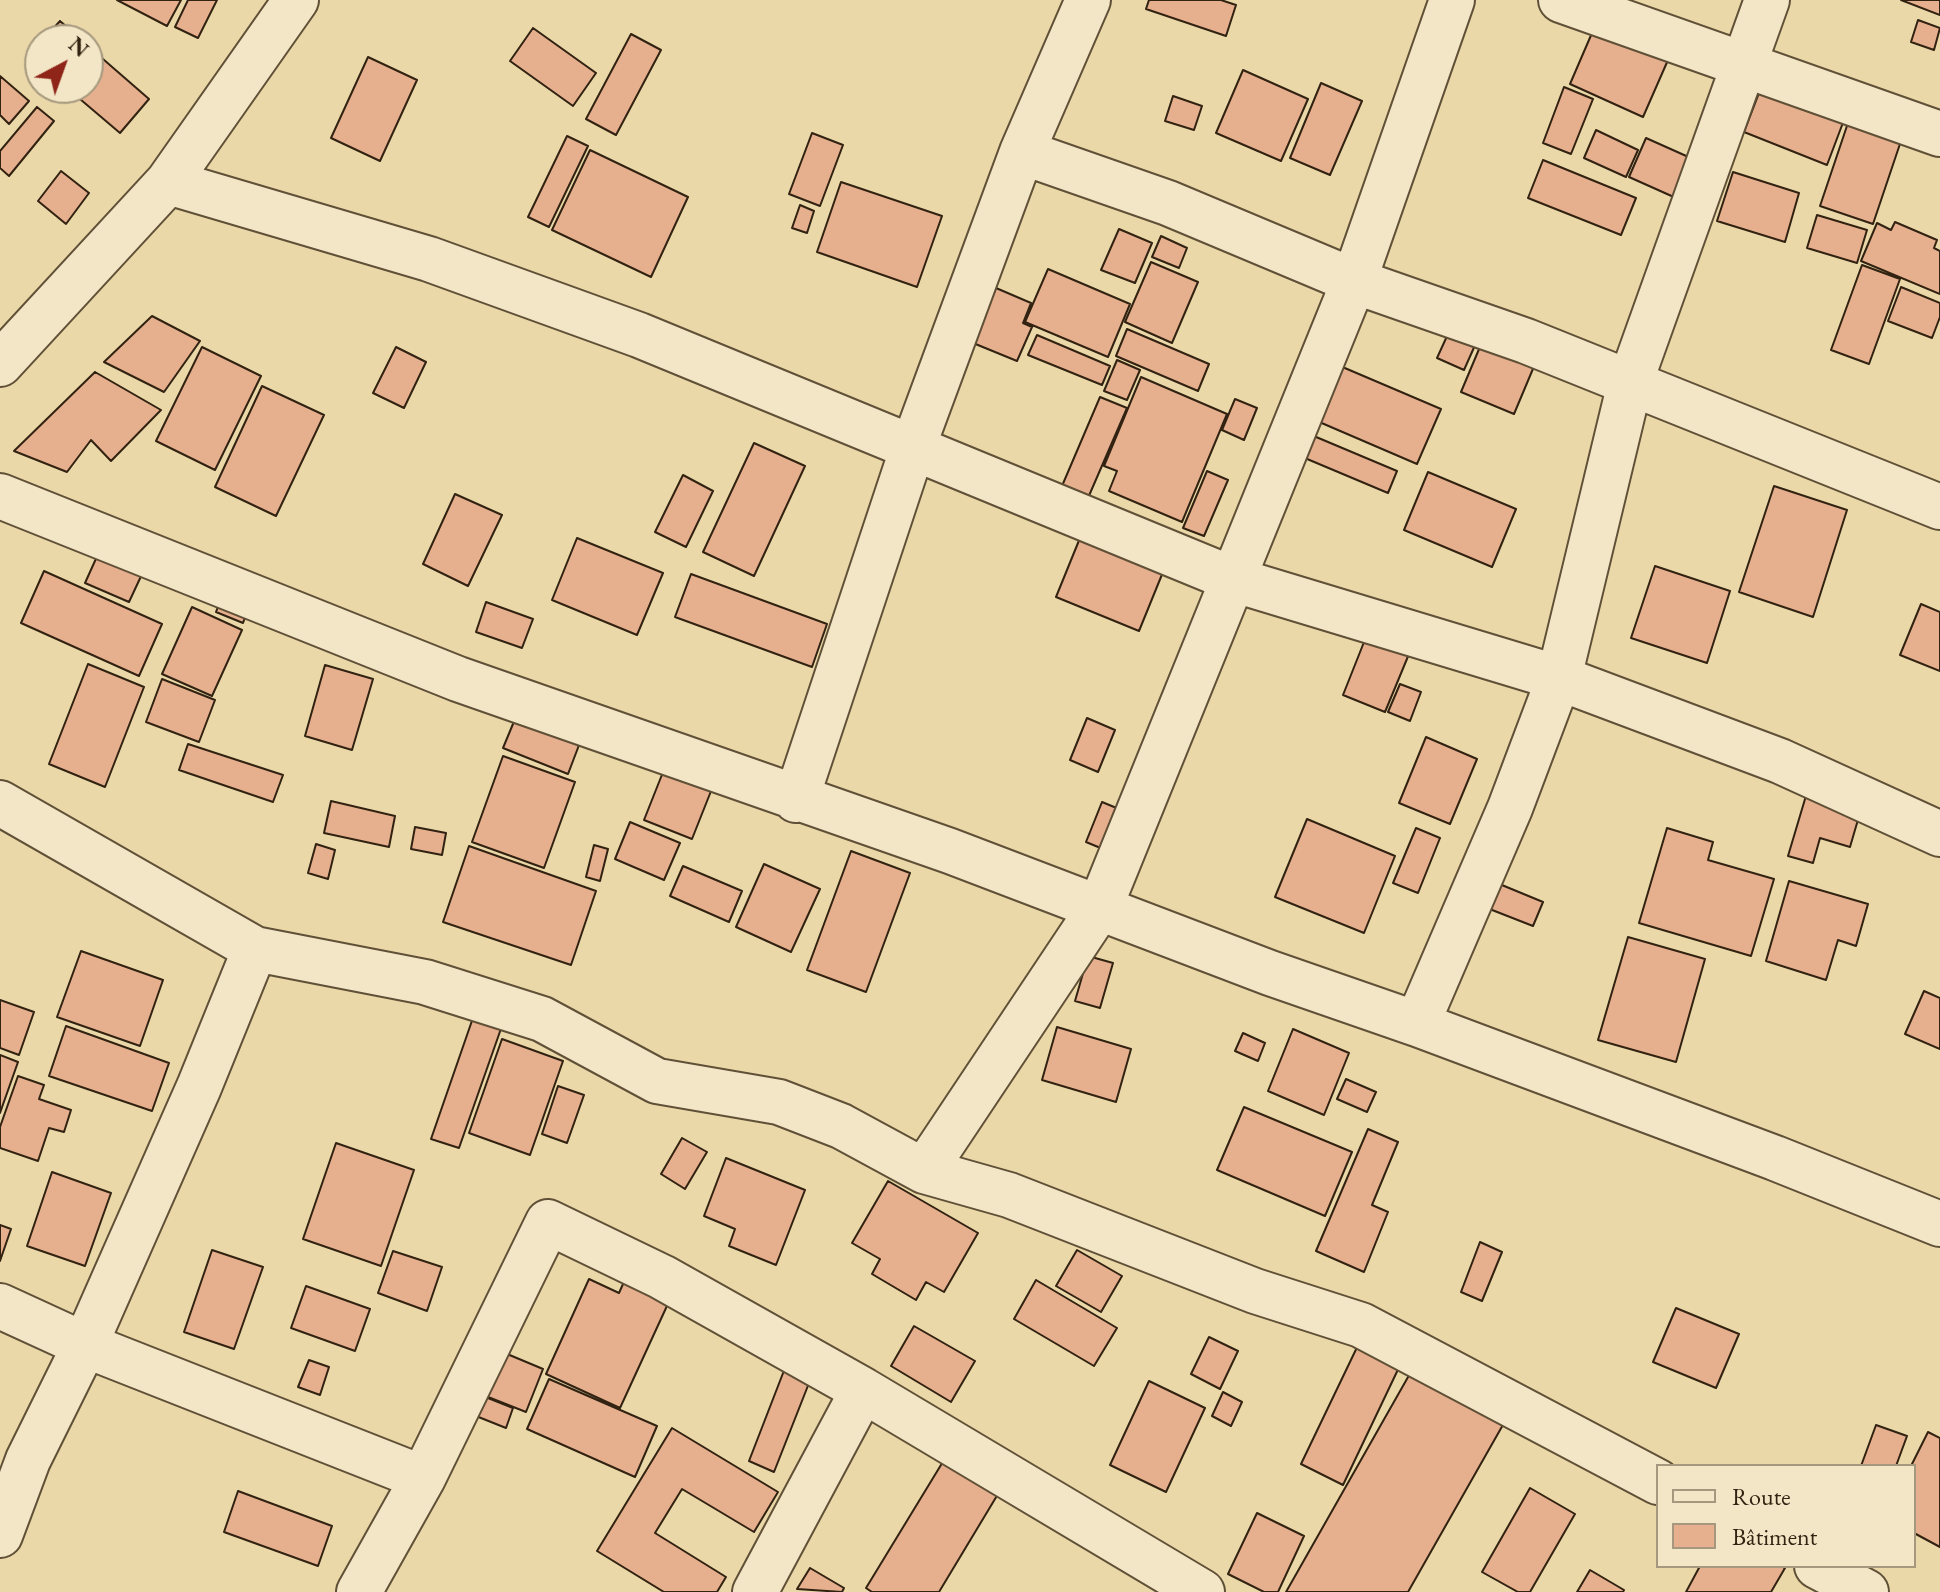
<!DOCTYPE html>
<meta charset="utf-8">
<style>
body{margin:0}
#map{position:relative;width:1940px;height:1592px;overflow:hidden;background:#ebd8a8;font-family:"EB Garamond",serif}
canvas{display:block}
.legend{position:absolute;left:1656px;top:1464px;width:260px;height:104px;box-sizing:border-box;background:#f2e6c6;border:2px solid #a5987e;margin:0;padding:10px 14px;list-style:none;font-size:24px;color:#312211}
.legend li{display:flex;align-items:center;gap:16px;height:40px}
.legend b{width:40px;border:2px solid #a5987e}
.north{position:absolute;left:24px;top:24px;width:80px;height:80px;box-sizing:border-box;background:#f2e6c6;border:2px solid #a5987e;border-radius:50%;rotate:41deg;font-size:22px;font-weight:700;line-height:32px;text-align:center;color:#312211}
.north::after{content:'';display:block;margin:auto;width:28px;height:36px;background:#8f2418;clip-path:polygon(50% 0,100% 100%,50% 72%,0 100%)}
</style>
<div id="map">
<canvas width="1940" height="1592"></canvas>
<ul class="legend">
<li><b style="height:10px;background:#f2e6c6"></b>Route</li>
<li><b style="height:22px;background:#e6b08e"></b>Bâtiment</li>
</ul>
<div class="north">N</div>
</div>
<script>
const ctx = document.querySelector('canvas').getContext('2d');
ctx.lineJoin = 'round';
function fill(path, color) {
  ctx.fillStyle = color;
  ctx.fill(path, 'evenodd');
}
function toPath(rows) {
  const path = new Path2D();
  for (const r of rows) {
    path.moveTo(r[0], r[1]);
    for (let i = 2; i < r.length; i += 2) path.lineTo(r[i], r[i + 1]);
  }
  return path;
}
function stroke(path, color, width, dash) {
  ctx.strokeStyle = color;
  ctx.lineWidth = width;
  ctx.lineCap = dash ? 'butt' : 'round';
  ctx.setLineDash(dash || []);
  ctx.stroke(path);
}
const building = toPath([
 [117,0,181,0,167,26,117,0],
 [188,0,217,0,198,38,175,27,188,0],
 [1149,0,1221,0,1236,5,1226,36,1146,9,1149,0],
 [1901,0,1940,0,1940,15,1901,0],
 [1918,20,1940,28,1934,50,1911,42,1918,20],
 [60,21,82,40,43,40,60,21],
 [1595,26,1668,60,1643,117,1570,84,1595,26],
 [533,28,596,73,573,106,510,61,533,28],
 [631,34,661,50,616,135,586,119,631,34],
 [88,46,149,99,120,133,67,88,88,88,88,46],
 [368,57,417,80,380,161,331,138,368,57],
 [1243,70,1308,99,1281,161,1216,133,1243,70],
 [0,76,29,101,9,124,0,115,0,76],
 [1764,80,1847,112,1827,165,1744,132,1764,80],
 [1321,83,1362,101,1330,175,1290,158,1321,83],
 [1564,87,1593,99,1571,154,1543,143,1564,87],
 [1173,96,1202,106,1194,130,1165,121,1173,96],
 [37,107,54,121,9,176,0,168,0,151,37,107],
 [1852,111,1905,129,1873,224,1820,206,1852,111],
 [1596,130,1638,150,1626,177,1584,158,1596,130],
 [812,133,843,145,820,206,789,194,812,133],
 [567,136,588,146,549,227,528,217,567,136],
 [1646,138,1693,159,1676,198,1629,177,1646,138],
 [590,150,688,197,651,277,552,230,590,150],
 [1543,160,1636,198,1621,235,1528,198,1543,160],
 [61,171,89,193,66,224,38,201,61,171],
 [1733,172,1799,193,1785,242,1717,221,1733,172],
 [841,182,942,216,917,287,817,252,841,182],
 [800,205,814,211,807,233,792,228,800,205],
 [1817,215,1867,230,1857,263,1807,248,1817,215],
 [1895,222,1937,240,1934,248,1940,251,1940,294,1861,261,1877,223,1891,230,1895,222],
 [1119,229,1152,243,1135,283,1101,270,1119,229],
 [1161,236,1187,248,1179,268,1152,257,1161,236],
 [1151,262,1198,282,1172,343,1125,322,1151,262],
 [1862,265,1900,279,1869,364,1831,350,1862,265],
 [1048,269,1130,304,1108,357,1025,322,1048,269],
 [1901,287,1940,303,1940,317,1932,338,1888,321,1901,287],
 [996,288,1031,303,1023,323,1032,327,1017,361,973,343,996,288],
 [152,316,200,341,164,392,104,362,152,316],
 [1453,323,1480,334,1464,370,1437,358,1453,323],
 [1127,329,1209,364,1198,391,1116,356,1127,329],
 [1037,335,1110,366,1102,385,1028,355,1037,335],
 [1482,342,1535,364,1514,414,1461,392,1482,342],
 [202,347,261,376,215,470,156,441,202,347],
 [396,347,426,362,404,408,373,393,396,347],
 [1117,360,1140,370,1127,400,1104,391,1117,360],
 [1326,360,1441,409,1417,464,1303,415,1326,360],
 [95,372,161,410,111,461,91,440,67,472,14,451,95,372],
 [1141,377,1227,414,1182,522,1109,491,1117,471,1104,466,1141,377],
 [262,386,324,415,276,516,215,487,262,386],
 [1100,397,1127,408,1088,498,1062,486,1100,397],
 [1235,399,1257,408,1244,440,1222,430,1235,399],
 [1309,434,1397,471,1388,493,1300,456,1309,434],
 [754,443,805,466,754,576,703,552,754,443],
 [1207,471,1228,480,1204,536,1183,528,1207,471],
 [1428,472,1516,509,1492,567,1404,530,1428,472],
 [683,475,713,491,686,547,655,532,683,475],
 [1774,486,1847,510,1813,617,1739,592,1774,486],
 [455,494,502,515,468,586,423,564,455,494],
 [577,538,663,573,637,635,552,600,577,538],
 [1080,538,1163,572,1139,631,1056,597,1080,538],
 [99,552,143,572,129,602,85,583,99,552],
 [1655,566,1730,591,1707,663,1631,638,1655,566],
 [44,571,162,624,139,676,21,623,44,571],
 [691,574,827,624,812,667,675,617,691,574],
 [222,596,249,607,243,623,216,612,222,596],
 [486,602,533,619,522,648,476,632,486,602],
 [1921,604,1940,612,1940,671,1900,655,1921,604],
 [192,607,242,630,212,696,162,674,192,607],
 [1366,637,1409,654,1385,712,1343,695,1366,637],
 [88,664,144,687,105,787,49,764,88,664],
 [325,665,373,679,352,750,305,736,325,665],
 [162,679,215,700,199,742,146,722,162,679],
 [1400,684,1421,692,1410,721,1388,712,1400,684],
 [520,707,584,732,568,774,503,748,520,707],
 [1087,718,1115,730,1098,772,1070,760,1087,718],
 [1426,737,1477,759,1450,824,1399,803,1426,737],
 [188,744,283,775,273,802,179,770,188,744],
 [503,756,575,782,544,868,472,842,503,756],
 [667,762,715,781,692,839,644,820,667,762],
 [1808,789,1862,806,1850,847,1820,838,1813,863,1788,856,1808,789],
 [331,801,395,816,389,847,324,833,331,801],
 [1102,802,1119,809,1103,849,1086,842,1102,802],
 [1307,819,1395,856,1364,933,1275,897,1307,819],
 [630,822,680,843,664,880,615,859,630,822],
 [415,827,446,833,442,855,411,849,415,827],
 [1416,828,1440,838,1418,893,1393,883,1416,828],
 [1667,828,1713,842,1708,860,1774,879,1751,956,1639,923,1667,828],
 [316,844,335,850,328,879,308,873,316,844],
 [594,845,608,849,600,881,586,877,594,845],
 [469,846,596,891,571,965,443,922,469,846],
 [851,851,910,873,866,992,807,970,851,851],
 [764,864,820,889,791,952,736,927,764,864],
 [683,866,742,891,729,922,670,896,683,866],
 [1789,881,1868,904,1856,946,1838,940,1826,980,1766,961,1789,881],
 [1497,883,1543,902,1533,926,1487,908,1497,883],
 [1628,937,1705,959,1676,1062,1598,1040,1628,937],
 [81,951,163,980,140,1046,57,1017,81,951],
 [1088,956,1113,963,1100,1008,1075,1001,1088,956],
 [1924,991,1940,998,1940,1049,1905,1034,1924,991],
 [0,1000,34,1012,19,1055,0,1048,0,1000],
 [475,1012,503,1023,459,1148,431,1139,475,1012],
 [66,1026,169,1063,152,1111,49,1076,66,1026],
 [1057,1027,1131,1049,1116,1102,1042,1080,1057,1027],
 [1293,1029,1349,1053,1324,1115,1268,1091,1293,1029],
 [1243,1033,1265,1043,1258,1061,1235,1051,1243,1033],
 [502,1039,563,1061,530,1155,469,1133,502,1039],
 [0,1055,18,1062,0,1113,0,1055],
 [18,1076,44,1085,39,1099,71,1110,64,1132,49,1128,38,1161,0,1148,0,1127,18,1076],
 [1346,1079,1376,1092,1367,1112,1337,1099,1346,1079],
 [558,1086,584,1095,567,1143,542,1134,558,1086],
 [1244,1107,1352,1152,1325,1216,1217,1170,1244,1107],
 [1368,1129,1398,1142,1372,1205,1388,1212,1364,1272,1316,1251,1368,1129],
 [682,1138,707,1152,685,1189,661,1174,682,1138],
 [336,1143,414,1170,381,1266,303,1239,336,1143],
 [726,1158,805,1190,776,1265,729,1246,735,1229,704,1216,726,1158],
 [52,1172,111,1193,85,1266,27,1246,52,1172],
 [888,1181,978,1233,944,1292,926,1282,916,1300,872,1274,880,1259,852,1243,888,1181],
 [0,1225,11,1229,0,1261,0,1225],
 [1480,1242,1502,1252,1482,1301,1461,1292,1480,1242],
 [212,1250,263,1267,234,1349,184,1332,212,1250],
 [1077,1250,1122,1276,1101,1312,1056,1286,1077,1250],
 [393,1251,442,1267,427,1311,378,1293,393,1251],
 [627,1275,672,1295,620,1408,546,1374,589,1279,619,1293,627,1275],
 [1036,1280,1117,1328,1094,1366,1014,1319,1036,1280],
 [306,1286,370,1309,355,1351,291,1328,306,1286],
 [1676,1308,1739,1334,1716,1388,1653,1362,1676,1308],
 [914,1326,975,1361,951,1402,891,1366,914,1326],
 [1209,1337,1238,1351,1220,1389,1191,1374,1209,1337],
 [1361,1339,1403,1359,1343,1485,1301,1464,1361,1339],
 [500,1351,543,1369,526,1412,483,1395,500,1351],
 [309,1360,329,1367,320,1395,298,1387,309,1360],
 [1416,1363,1508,1416,1408,1592,1286,1592,1416,1363],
 [785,1368,811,1378,774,1472,749,1461,785,1368],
 [549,1379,657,1426,635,1477,527,1429,549,1379],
 [1149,1381,1205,1408,1166,1492,1110,1465,1149,1381],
 [1223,1392,1242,1402,1231,1426,1212,1416,1223,1392],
 [483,1396,513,1408,506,1428,476,1416,483,1396],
 [1876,1425,1907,1436,1896,1466,1861,1466,1876,1425],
 [672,1428,778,1492,754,1532,682,1489,655,1533,726,1577,717,1592,664,1592,597,1551,672,1428],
 [1928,1432,1940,1438,1940,1547,1914,1533,1914,1466,1911,1466,1928,1432],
 [944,1460,998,1494,939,1592,872,1592,866,1588,944,1460],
 [1530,1488,1575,1514,1530,1592,1518,1592,1482,1572,1530,1488],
 [238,1491,332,1526,318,1566,224,1532,238,1491],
 [1257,1513,1304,1536,1278,1592,1264,1592,1228,1574,1257,1513],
 [1700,1566,1781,1566,1785,1568,1771,1592,1686,1592,1700,1566],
 [810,1568,844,1588,842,1592,797,1589,810,1568],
 [1590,1570,1624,1590,1623,1592,1577,1592,1590,1570]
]);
fill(building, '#e6b08e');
stroke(building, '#312211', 2);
const minor = toPath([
 [1561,0,1940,134],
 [1022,152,1168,203,1354,281,1526,341,1940,507],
 [168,182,429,259,639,335,1235,580,1559,678,1780,761,1940,834],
 [0,364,168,182,296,0],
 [0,496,458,679,950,851,1270,973,1417,1024,1775,1158,1940,1224],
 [796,800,913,447,1022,152,1088,0],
 [0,803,255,949,425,982,542,1019,657,1081,779,1102,841,1126,924,1171,1009,1195,1255,1291,1361,1325,1658,1482],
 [1417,1024,1510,808,1559,678,1630,383,1767,0],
 [924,1171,1100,907,1354,281,1452,0],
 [0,1306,85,1345,423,1478],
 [863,1390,1202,1592],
 [0,1535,28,1460,85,1345,199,1087,255,949],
 [1817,1566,1866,1592],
 [359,1592,423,1478,548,1222,662,1277,863,1390,755,1592]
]);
stroke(minor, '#605037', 48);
stroke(minor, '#f2e6c6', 44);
</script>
